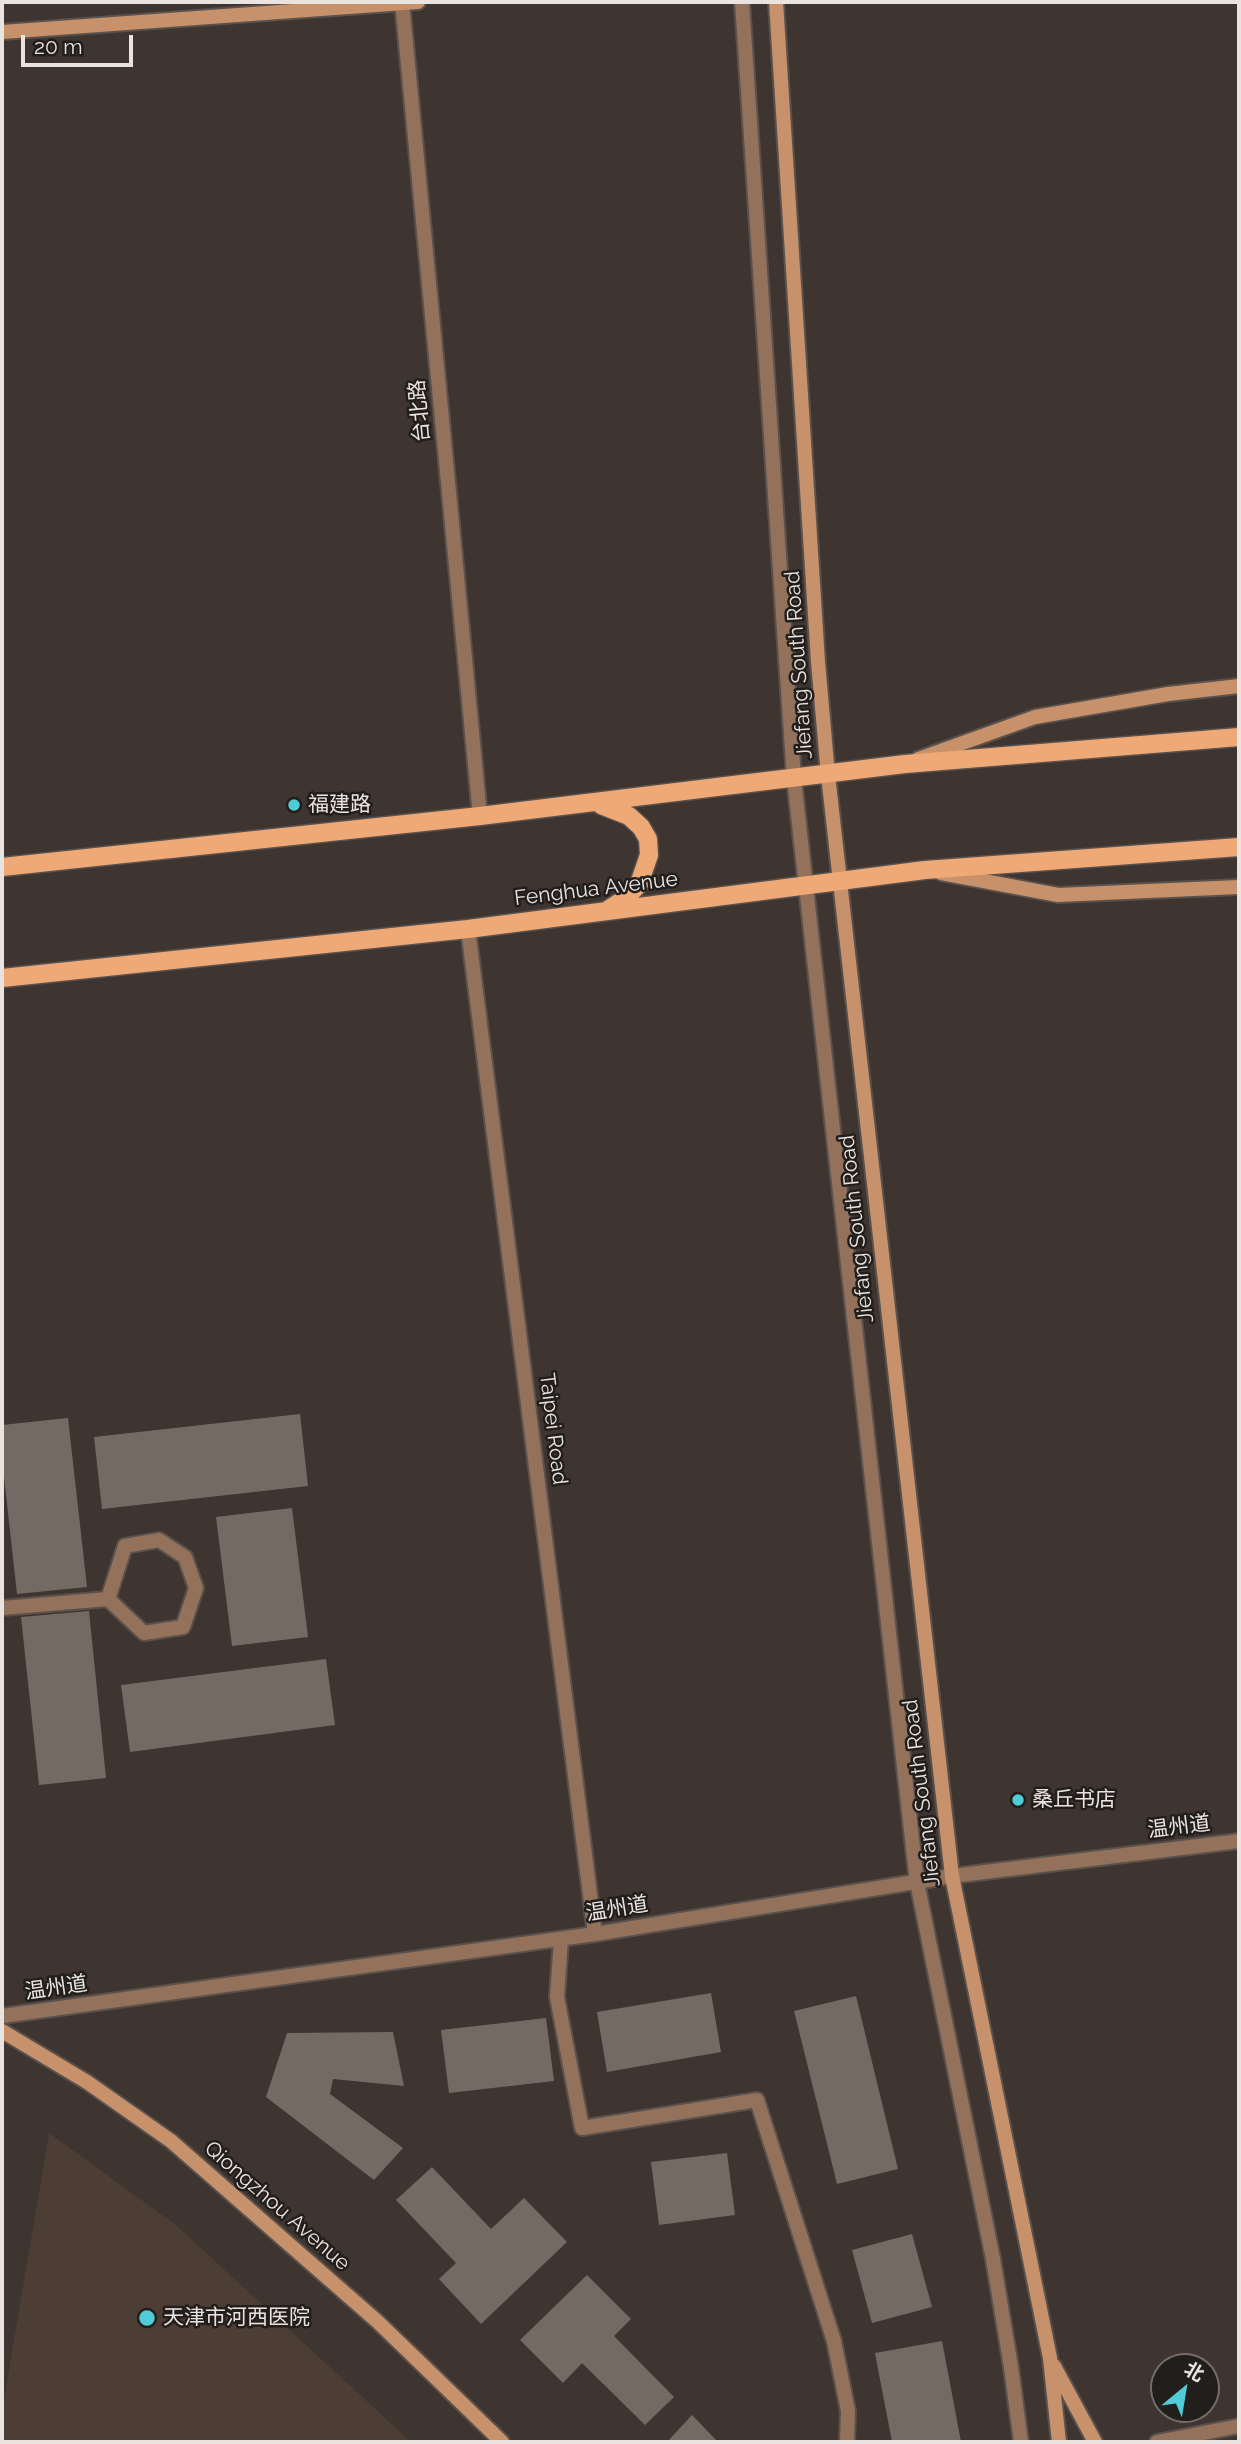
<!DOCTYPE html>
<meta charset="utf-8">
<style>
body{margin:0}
#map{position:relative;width:1241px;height:2444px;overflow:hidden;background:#3e3530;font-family:Raleway,"Noto Sans SC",sans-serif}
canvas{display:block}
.frame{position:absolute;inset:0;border:4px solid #eae4e1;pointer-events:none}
.north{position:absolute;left:1150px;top:2353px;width:70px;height:70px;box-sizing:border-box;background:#221e1b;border:2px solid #726d6a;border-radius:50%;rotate:30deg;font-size:19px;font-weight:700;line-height:28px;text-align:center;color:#eae4e1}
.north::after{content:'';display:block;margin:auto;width:24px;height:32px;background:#52cbd9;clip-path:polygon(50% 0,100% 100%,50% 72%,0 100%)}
.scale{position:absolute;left:21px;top:35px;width:112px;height:32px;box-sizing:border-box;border:4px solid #eae4e1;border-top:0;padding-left:9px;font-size:21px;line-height:24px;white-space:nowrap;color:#eae4e1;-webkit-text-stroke:5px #221e1b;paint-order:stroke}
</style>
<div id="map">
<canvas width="1241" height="2444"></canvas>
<div class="frame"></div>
<div class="north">北</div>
<div class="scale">20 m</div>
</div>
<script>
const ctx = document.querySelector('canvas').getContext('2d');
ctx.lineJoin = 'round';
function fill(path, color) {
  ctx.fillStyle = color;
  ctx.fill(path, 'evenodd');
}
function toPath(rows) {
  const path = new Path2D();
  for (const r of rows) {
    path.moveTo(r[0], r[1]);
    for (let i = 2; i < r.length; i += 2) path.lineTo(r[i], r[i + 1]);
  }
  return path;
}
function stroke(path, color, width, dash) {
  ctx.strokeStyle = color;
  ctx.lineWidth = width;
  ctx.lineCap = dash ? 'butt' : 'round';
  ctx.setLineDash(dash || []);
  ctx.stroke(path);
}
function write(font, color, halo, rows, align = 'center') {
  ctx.font = font + ' Raleway,"Noto Sans SC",sans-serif';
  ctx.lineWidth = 5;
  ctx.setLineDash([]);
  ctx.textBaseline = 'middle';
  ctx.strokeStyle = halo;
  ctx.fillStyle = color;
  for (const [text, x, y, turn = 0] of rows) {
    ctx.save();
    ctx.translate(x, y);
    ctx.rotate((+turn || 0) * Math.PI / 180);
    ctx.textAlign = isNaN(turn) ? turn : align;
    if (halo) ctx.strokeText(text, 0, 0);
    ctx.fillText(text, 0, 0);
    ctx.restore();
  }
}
fill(toPath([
 [49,2133,176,2225,411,2442,2,2442,2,2411]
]), '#4c3e35');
fill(toPath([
 [300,1414,308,1486,102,1509,94,1437],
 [68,1418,87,1587,17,1594,2,1459,2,1425],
 [292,1508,308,1637,232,1646,216,1517],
 [89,1611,106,1778,39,1785,21,1617],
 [326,1659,335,1725,130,1752,121,1685],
 [711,1993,721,2052,607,2072,597,2012],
 [856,1996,898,2169,837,2184,794,2011],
 [546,2018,554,2081,449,2093,441,2030],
 [393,2032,404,2086,333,2079,330,2094,403,2148,374,2180,266,2097,287,2033],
 [727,2153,735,2215,659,2225,651,2162],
 [432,2167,491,2229,524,2198,567,2242,481,2324,439,2279,456,2263,396,2200],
 [912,2234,932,2307,872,2323,852,2250],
 [587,2275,631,2319,614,2336,674,2397,645,2425,582,2363,563,2383,520,2340],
 [942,2341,961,2442,892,2442,875,2353],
 [692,2415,718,2442,667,2442]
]), '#746a64');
const lane = toPath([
 [742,2,794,779,913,1848,917,1882,993,2259,1011,2367,1021,2442],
 [2,1608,108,1599,144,1633,183,1627,196,1588,185,1557,159,1540,125,1546,108,1599],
 [561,1939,557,1997,582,2128,757,2100,834,2341,848,2411,847,2442]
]);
const street = toPath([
 [402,2,480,816],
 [468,929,595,1934],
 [2,2016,595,1934,952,1876,1239,1841],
 [1157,2442,1239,2426]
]);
const secondary = toPath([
 [776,2,818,662,828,775,952,1876,1050,2358,1059,2442],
 [2,32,418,2],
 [918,759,1035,717,1168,694,1239,686],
 [941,873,1058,895,1239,887],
 [2,2031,87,2082,171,2141,378,2322,502,2442],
 [1054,2366,1095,2442]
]);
const primary = toPath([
 [601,805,629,816,641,827,648,839,649,855,639,884,626,898,609,909],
 [2,867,480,816,905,764,1239,737],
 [2,978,468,929,925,870,1239,847]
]);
stroke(lane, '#5a514c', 18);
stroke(street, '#5a514c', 18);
stroke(secondary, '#5a514c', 18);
stroke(primary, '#5a514c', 21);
stroke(lane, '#93715a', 14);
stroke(street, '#93715a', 14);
stroke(secondary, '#c7916b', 14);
stroke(primary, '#eea977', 18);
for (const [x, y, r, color] of [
 [294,805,7,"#52cbd9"],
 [1018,1800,7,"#52cbd9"],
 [147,2318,9,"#52cbd9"]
]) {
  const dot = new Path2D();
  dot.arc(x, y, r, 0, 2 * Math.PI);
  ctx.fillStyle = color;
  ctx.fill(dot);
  stroke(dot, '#221e1b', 2.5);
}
write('21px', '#eae4e1', '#221e1b', [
 ["台北路",420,411,-95],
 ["Jiefang South Road",799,665,-94],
 ["Fenghua Avenue",596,889,-7],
 ["Jiefang South Road",857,1229,-96],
 ["Taipei Road",553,1429,83],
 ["Jiefang South Road",922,1793,-97],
 ["温州道",1179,1827,-7],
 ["温州道",617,1909,-9],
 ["温州道",56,1988,-8],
 ["Qiongzhou Avenue",277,2206,41]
]);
write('21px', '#eae4e1', '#221e1b', [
 ["福建路",308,805],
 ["桑丘书店",1032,1800],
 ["天津市河西医院",163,2318]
], 'left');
</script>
